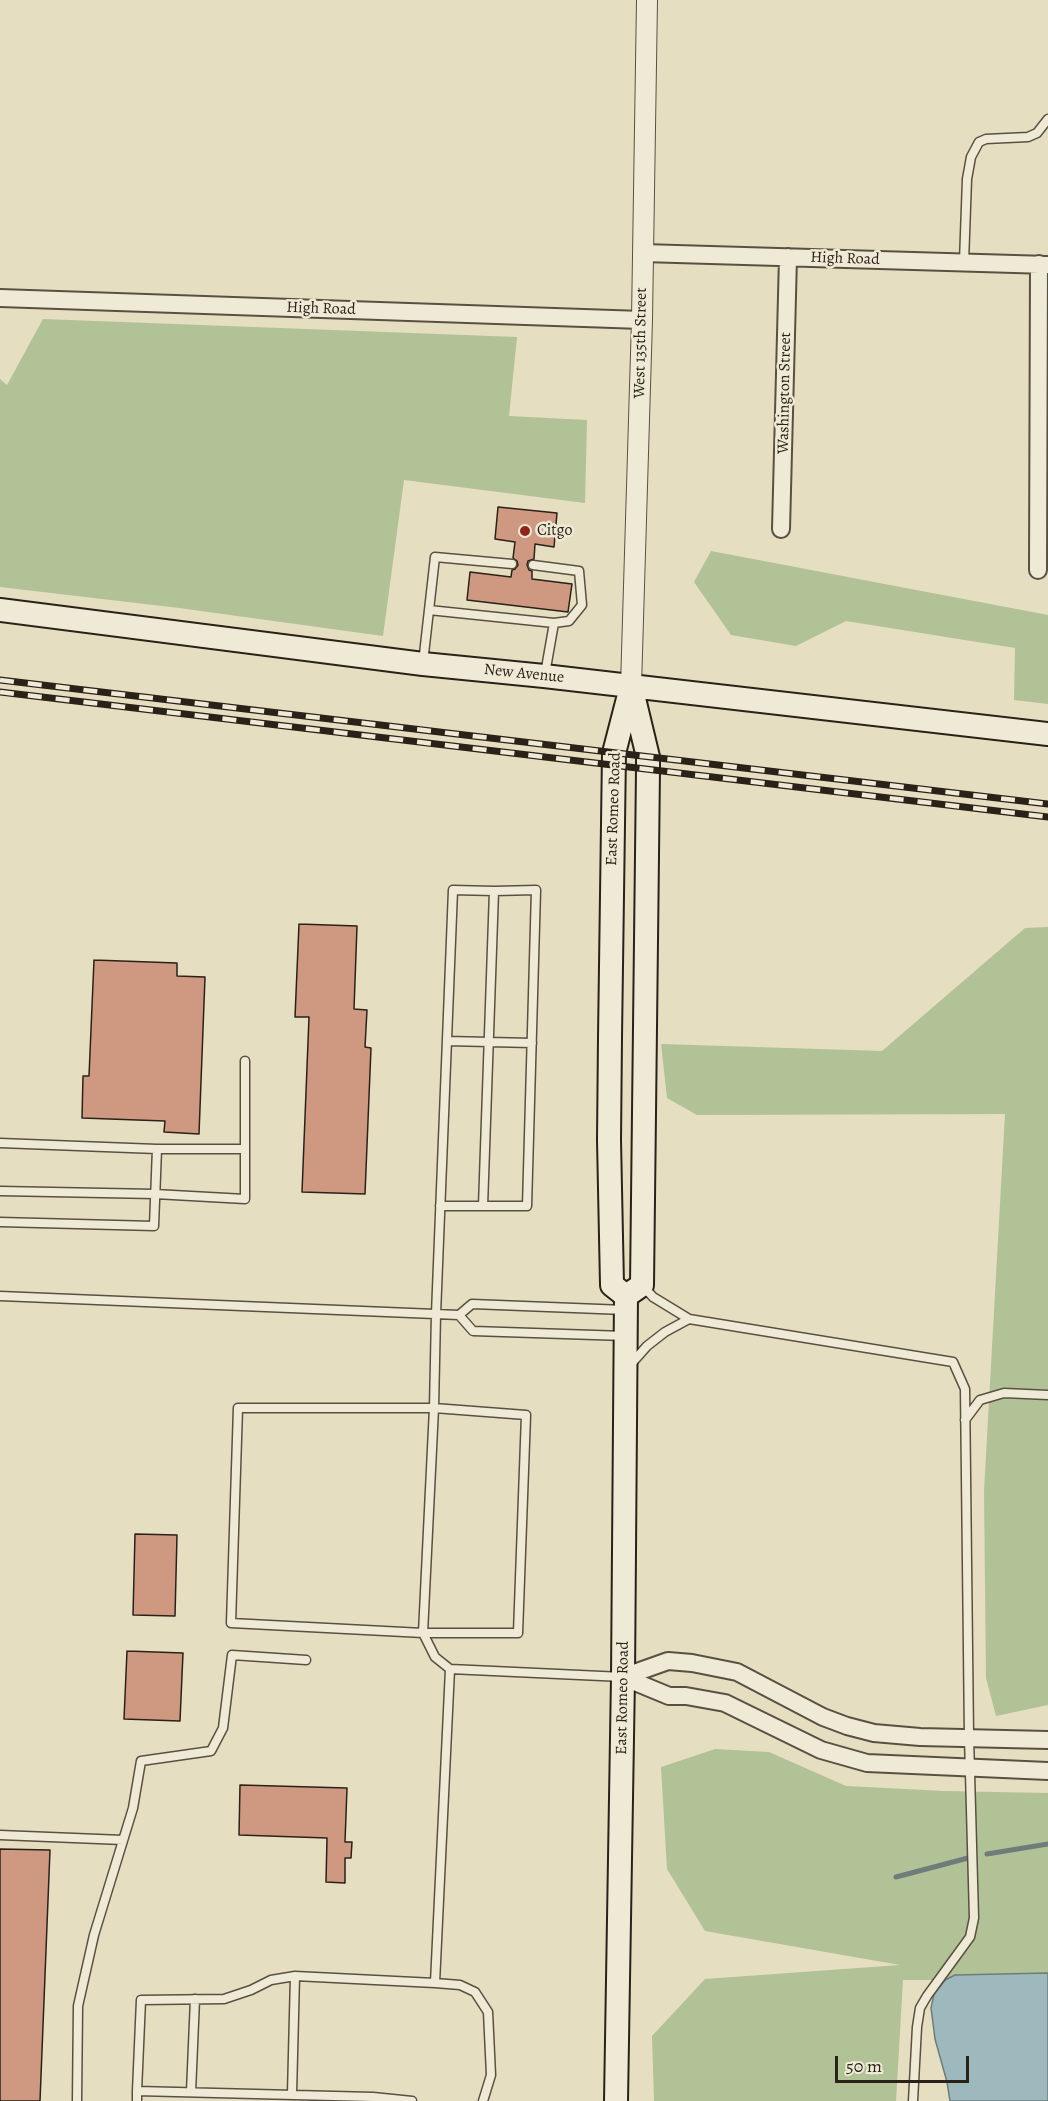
<!DOCTYPE html>
<style>
body{margin:0}
#map{position:relative;width:1048px;height:2101px;overflow:hidden;background:#e6dec0;font-family:Alegreya,serif}
canvas{display:block}
.scale{position:absolute;left:835px;top:2056px;width:134px;height:27px;box-sizing:border-box;border:3px solid #2a2118;border-top:0;padding-left:8px;font-size:18px;line-height:21px;white-space:nowrap;color:#2a2118;-webkit-text-stroke:4px #efead6;paint-order:stroke}
</style>
<div id="map">
<canvas width="1048" height="2101"></canvas>
<div class="scale">50 m</div>
</div>
<script>
const ctx = document.querySelector('canvas').getContext('2d');
ctx.lineJoin = 'round';
function fill(path, color) {
  ctx.fillStyle = color;
  ctx.fill(path, 'evenodd');
}
function toPath(rows) {
  const path = new Path2D();
  for (const r of rows) {
    path.moveTo(r[0], r[1]);
    for (let i = 2; i < r.length; i += 2) path.lineTo(r[i], r[i + 1]);
  }
  return path;
}
function stroke(path, color, width, dash) {
  ctx.strokeStyle = color;
  ctx.lineWidth = width;
  ctx.lineCap = dash ? 'butt' : 'round';
  ctx.setLineDash(dash || []);
  ctx.stroke(path);
}
function write(font, color, halo, rows, align = 'center') {
  ctx.font = font + ' Alegreya,serif';
  ctx.lineWidth = 5;
  ctx.setLineDash([]);
  ctx.textBaseline = 'middle';
  ctx.strokeStyle = halo;
  ctx.fillStyle = color;
  for (const [text, x, y, turn = 0] of rows) {
    ctx.save();
    ctx.translate(x, y);
    ctx.rotate((+turn || 0) * Math.PI / 180);
    ctx.textAlign = isNaN(turn) ? turn : align;
    if (halo) ctx.strokeText(text, 0, 0);
    ctx.fillText(text, 0, 0);
    ctx.restore();
  }
}
fill(toPath([
 [43,319,517,337,509,416,587,420,585,503,404,480,383,636,179,608,0,587,0,379,7,385],
 [711,551,1048,615,1048,704,1014,700,1015,648,846,621,796,646,731,635,694,582],
 [1048,927,1048,1705,996,1716,986,1678,984,1491,1005,1114,697,1115,667,1098,661,1044,882,1051,1025,928],
 [715,1749,769,1752,846,1786,944,1791,1048,1793,1048,1973,955,1975,944,1980,903,1980,896,2101,654,2101,652,2036,705,1979,900,1965,705,1931,667,1869,661,1767]
]), '#b1c296');
const water = toPath([
 [1048,1973,1048,2101,950,2101,947,2082,935,2039,931,2008,934,1994,945,1980,955,1975,1048,1973]
]);
fill(water, '#9db9be');
stroke(water, '#6f7c7c', 1.5);
stroke(toPath([
 [987,1854,1048,1844],
 [896,1877,968,1858]
]), '#6f7c7c', 5);
const building = toPath([
 [498,507,557,513,554,547,535,544,534,559,528,561,527,565,529,570,532,571,532,579,572,584,568,612,467,600,470,572,511,577,512,570,515,569,518,565,517,561,513,558,515,542,495,539,498,507],
 [299,924,357,926,354,1009,367,1010,365,1047,371,1048,365,1194,302,1192,309,1017,295,1017,299,924],
 [94,960,177,963,177,976,205,977,199,1134,164,1132,165,1121,82,1118,83,1076,89,1076,94,960],
 [135,1534,177,1535,175,1616,133,1615,135,1534],
 [127,1651,183,1653,180,1721,124,1719,127,1651],
 [240,1785,347,1788,345,1842,352,1842,351,1858,345,1858,345,1883,326,1882,327,1838,239,1835,240,1785],
 [0,1849,50,1850,40,2101,0,2101,0,1849]
]);
fill(building, '#cf9881');
stroke(building, '#2a2118', 1.5);
const service = toPath([
 [964,262,967,179,971,157,979,142,986,139,1028,137,1037,133,1048,119],
 [533,565,579,571,582,605,569,621,554,623,545,674],
 [429,610,554,623],
 [423,663,435,557,512,564],
 [447,1041,532,1043],
 [0,1143,157,1149,245,1149],
 [0,1191,155,1194,245,1199,245,1061],
 [440,1206,483,1206,494,891],
 [483,1206,527,1206,536,890,494,891,453,890,436,1314,434,1408,423,1633,435,1657,450,1669,623,1677],
 [0,1222,154,1226,157,1149],
 [643,1286,653,1297,689,1319,953,1362,965,1389,969,1737,974,1918,970,1937,927,1996,920,2008,917,2027,913,2101],
 [0,1296,459,1315,472,1304,625,1310],
 [459,1315,473,1331,625,1336],
 [631,1364,647,1346,665,1332,689,1319],
 [238,1408,434,1408,526,1415,518,1633,423,1633,231,1623,238,1408],
 [965,1420,980,1400,1004,1393,1048,1395],
 [0,1835,123,1840],
 [435,1983,460,1985,475,1992,488,2012,491,2075,483,2101],
 [137,2091,141,2000,224,1999,251,1990,271,1980,295,1976,435,1983,450,1669],
 [191,2092,195,1999],
 [292,2094,295,1976],
 [77,2101,78,2006,94,1935,133,1808,141,1761,211,1751,223,1728,232,1655,306,1660],
 [137,2101,137,2091,373,2097,412,2101]
]);
const minor = toPath([
 [643,253,1048,265],
 [0,298,642,320],
 [781,529,788,257],
 [1038,570,1039,264],
 [623,1677,668,1661,692,1663,737,1672,823,1717,847,1726,874,1733,920,1737,1048,1740],
 [623,1677,669,1696,686,1696,725,1703,821,1750,867,1763,1048,1771]
]);
const tertiary = toPath([
 [631,686,642,320,647,0]
]);
const secondary = toPath([
 [0,610,423,664,544,676,1048,734],
 [626,1296,642,1285,648,769,648,757,631,686],
 [626,1296,612,1285,609,1140,610,1037,614,753,630,691],
 [616,2101,623,1677,626,1296]
]);
stroke(service, '#595042', 11);
stroke(minor, '#595042', 20);
stroke(tertiary, '#595042', 22);
stroke(secondary, '#2a2118', 26);
stroke(service, '#efead6', 8);
stroke(minor, '#efead6', 16);
stroke(tertiary, '#efead6', 20);
stroke(secondary, '#efead6', 22);
const rail = toPath([
 [0,680,1048,804],
 [0,692,1048,817]
]);
stroke(rail, '#2a2118', 7);
stroke(rail, '#efead6', 4.5, [14]);
for (const [x, y, r, color] of [
 [525,531,6,"#8f2418"]
]) {
  const dot = new Path2D();
  dot.arc(x, y, r, 0, 2 * Math.PI);
  ctx.fillStyle = color;
  ctx.fill(dot);
  stroke(dot, '#efead6', 2);
}
write('16px', '#2a2118', '#efead6', [
 ["High Road",845,259,2],
 ["High Road",321,309,2],
 ["West 135th Street",641,343,-89],
 ["Washington Street",785,393,-89],
 ["New Avenue",524,674,6],
 ["East Romeo Road",614,809,-88],
 ["East Romeo Road",623,1698,-89]
]);
write('16px', '#2a2118', '#efead6', [
 ["Citgo",537,531]
], 'left');
</script>
